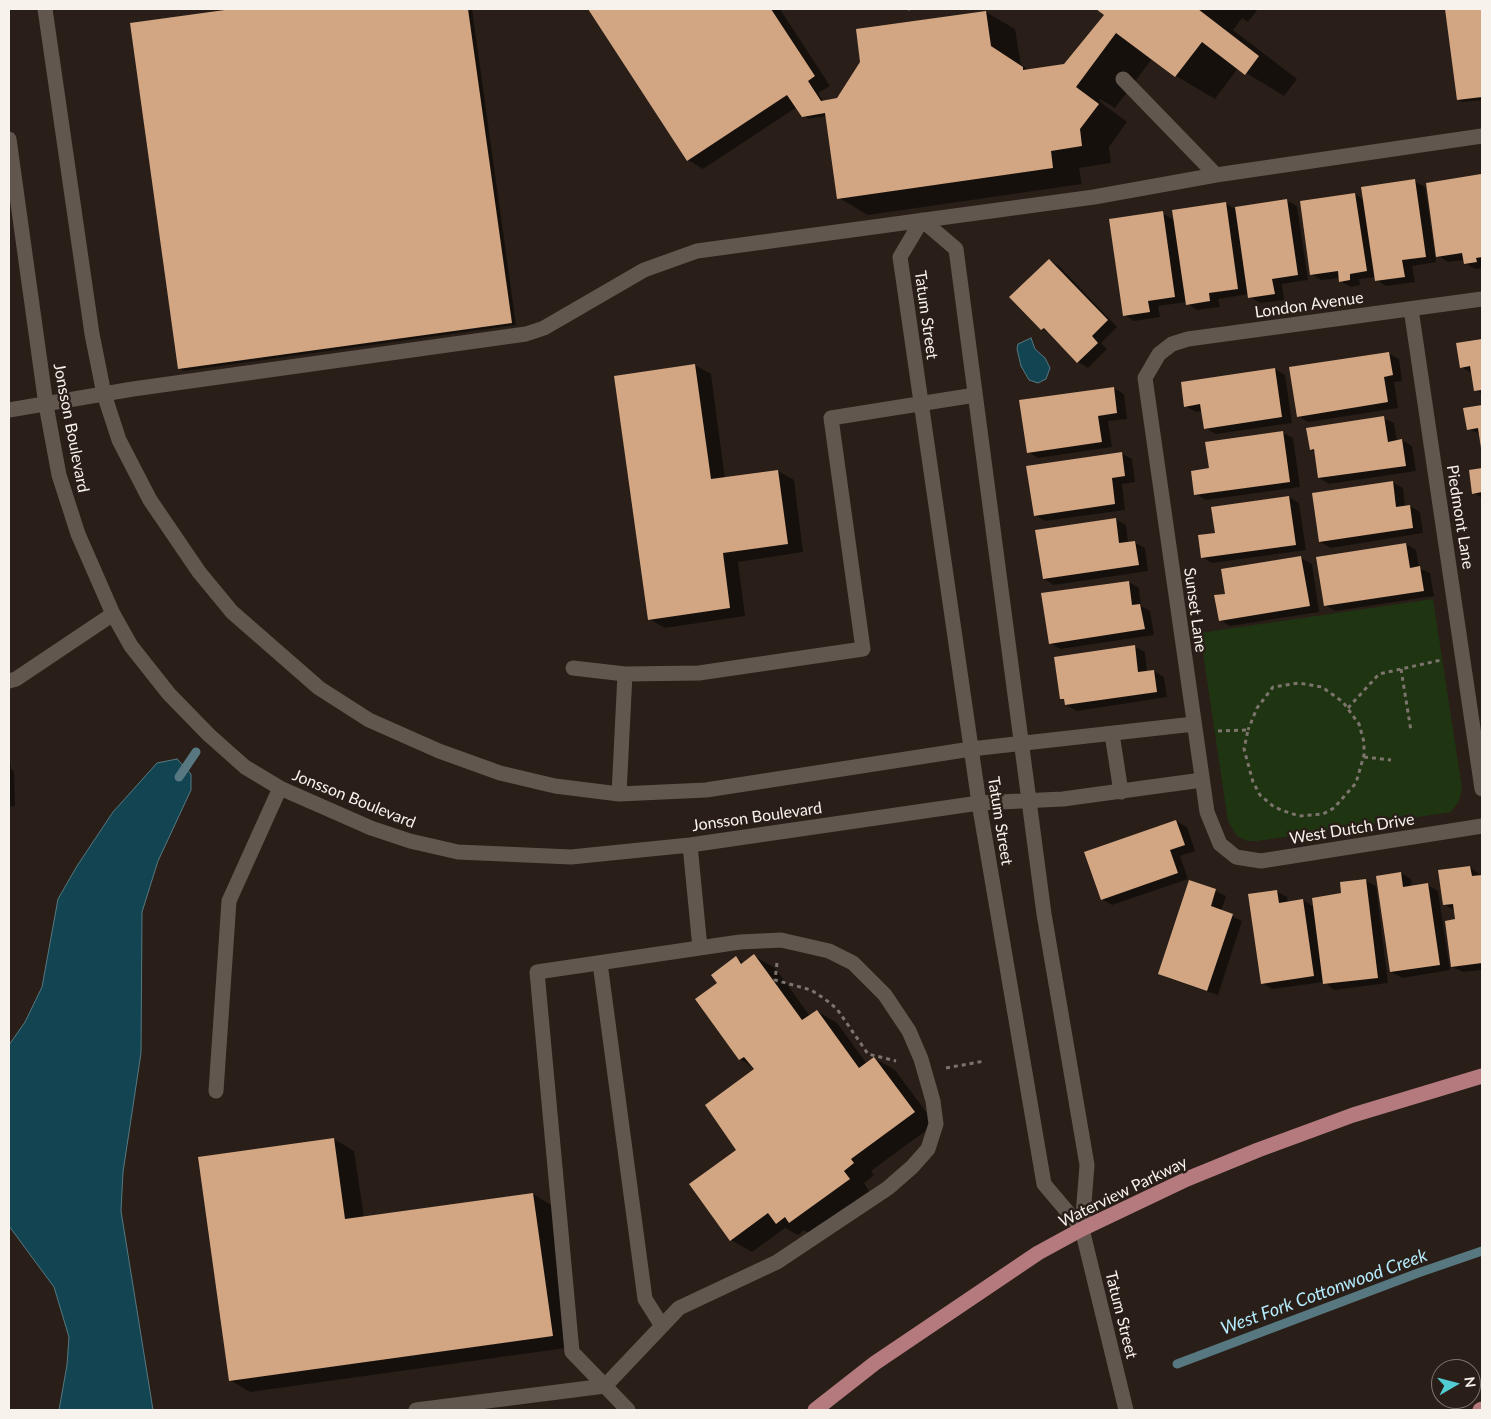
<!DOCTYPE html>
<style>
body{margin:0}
#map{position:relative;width:1491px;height:1419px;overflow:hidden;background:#291f18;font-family:Lato,sans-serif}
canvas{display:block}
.frame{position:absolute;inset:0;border:10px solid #f8f2ed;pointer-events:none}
.north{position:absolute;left:1431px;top:1359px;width:50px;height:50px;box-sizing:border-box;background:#291f18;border:1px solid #7c736d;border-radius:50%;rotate:82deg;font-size:14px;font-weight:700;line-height:20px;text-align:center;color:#f8f2ed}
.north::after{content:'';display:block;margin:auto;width:18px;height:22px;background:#51ccd3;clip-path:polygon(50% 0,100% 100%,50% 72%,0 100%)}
</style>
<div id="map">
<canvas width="1491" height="1419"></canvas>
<div class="frame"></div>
<div class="north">N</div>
</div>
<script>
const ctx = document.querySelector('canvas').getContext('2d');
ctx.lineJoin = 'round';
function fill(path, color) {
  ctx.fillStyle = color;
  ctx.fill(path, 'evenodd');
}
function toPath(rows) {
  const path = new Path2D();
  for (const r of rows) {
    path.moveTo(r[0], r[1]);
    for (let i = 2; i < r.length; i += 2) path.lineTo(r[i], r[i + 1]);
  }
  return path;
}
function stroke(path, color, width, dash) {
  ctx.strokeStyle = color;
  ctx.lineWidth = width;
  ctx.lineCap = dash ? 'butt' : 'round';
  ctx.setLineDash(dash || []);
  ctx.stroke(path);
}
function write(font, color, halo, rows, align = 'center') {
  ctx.font = font + ' Lato,sans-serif';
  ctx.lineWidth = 5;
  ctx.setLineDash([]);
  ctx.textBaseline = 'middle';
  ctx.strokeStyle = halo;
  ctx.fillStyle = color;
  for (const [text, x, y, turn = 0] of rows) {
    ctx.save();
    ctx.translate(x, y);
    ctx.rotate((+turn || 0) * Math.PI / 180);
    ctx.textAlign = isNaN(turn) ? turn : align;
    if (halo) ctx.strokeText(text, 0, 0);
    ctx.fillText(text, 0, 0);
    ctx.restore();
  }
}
fill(toPath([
 [1433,599,1462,788,1459,801,1451,812,1257,841,1247,841,1237,836,1228,821,1200,633]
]), '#1f3511');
const water = toPath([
 [1031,338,1035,349,1045,358,1050,368,1046,379,1038,383,1029,380,1021,366,1017,349,1018,344,1031,338],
 [177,759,191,774,191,790,158,861,142,912,141,1053,123,1172,121,1211,153,1410,59,1410,67,1365,69,1337,54,1287,9,1226,9,1045,25,1022,42,987,58,899,77,866,113,812,157,763,177,759]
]);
fill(water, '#124452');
stroke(water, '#577880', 1);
fill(toPath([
 [241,9,472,9,516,325,184,371,180,369,132,24],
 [589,9,780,9,830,86,818,93,824,102,838,99,986,12,1015,29,1021,65,1029,70,1064,66,1105,15,1098,9,1258,9,1248,22,1242,18,1233,30,1297,79,1284,96,1238,68,1215,99,1176,76,1152,59,1115,108,1100,99,1099,101,1127,122,1109,147,1111,163,1079,168,1082,184,868,215,839,198,826,116,808,119,797,107,703,169,688,160],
 [1446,9,1482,9,1482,100,1463,102,1458,100],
 [1481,176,1482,268,1475,269,1465,263,1464,260,1448,262,1438,256,1427,184],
 [1414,181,1425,187,1436,262,1412,266,1415,282,1386,286,1376,280,1375,277,1359,279,1360,285,1351,287,1340,281,1340,278,1321,280,1311,274,1355,194,1364,200],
 [1286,200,1297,206,1308,280,1282,284,1284,300,1260,303,1250,297,1249,294,1218,299,1220,307,1197,310,1186,302,1158,306,1160,317,1134,321,1124,315,1162,213,1174,220,1225,203,1237,210],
 [1049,260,1059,266,1117,327,1101,343,1107,349,1088,368,1078,362,1052,335,1042,329,1011,297],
 [1482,340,1482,394,1475,390,1471,373,1461,367,1457,344],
 [1388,353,1399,359,1402,381,1394,382,1398,408,1308,422,1298,416],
 [695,365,711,374,725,479,778,471,794,480,803,552,738,562,745,616,665,628,649,619,615,377],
 [1275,369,1285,375,1292,423,1216,434,1205,428,1202,411,1196,412,1185,406],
 [1113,388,1124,394,1127,419,1108,421,1112,447,1038,458,1028,452],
 [1482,406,1482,447,1480,434,1468,429,1465,409],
 [1383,418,1394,423,1397,441,1402,440,1412,446,1416,471,1329,484,1319,478,1315,452,1311,450],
 [1283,433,1293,438,1300,487,1206,500,1195,494,1211,470],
 [1121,453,1132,459,1135,482,1122,484,1125,510,1045,521,1035,515],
 [1482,470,1482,498,1474,493,1470,471],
 [1392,482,1403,488,1405,507,1410,506,1420,512,1423,533,1331,548,1320,542],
 [1289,497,1299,503,1306,550,1212,563,1202,557,1216,534],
 [1116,519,1126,525,1128,543,1134,542,1145,548,1148,571,1054,585,1044,579],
 [1406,544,1416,550,1419,568,1430,573,1434,596,1335,611,1325,605],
 [1301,558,1312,564,1319,612,1230,626,1220,620,1227,595],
 [1129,582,1139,588,1141,606,1150,611,1154,635,1060,649,1050,643],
 [1134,646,1145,652,1147,672,1154,671,1164,677,1167,697,1077,711,1066,705,1066,701,1061,698],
 [9,753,11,769,14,771,15,806,9,807],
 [1176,821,1187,827,1195,851,1180,856,1188,879,1112,905,1102,899],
 [1470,867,1482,876,1482,970,1463,972,1452,967,1455,911,1444,904],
 [1401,873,1411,879,1412,887,1428,885,1438,891,1450,970,1402,978,1391,972],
 [1365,880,1376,886,1388,983,1334,990,1324,982,1272,989,1262,983,1276,891,1287,897,1288,903,1303,900,1314,907,1342,894],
 [1216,891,1226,896,1221,911,1242,921,1218,995,1170,979,1160,974],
 [754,956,775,968,810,1016,817,1011,837,1023,867,1064,874,1058,895,1070,935,1124,871,1171,874,1175,864,1183,869,1191,810,1234,804,1230,798,1235,785,1228,752,1252,731,1240,691,1184,738,1150,756,1070,740,1059,718,983,736,958,744,963],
 [334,1139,354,1151,364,1217,533,1194,553,1206,573,1347,250,1392,230,1380]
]), '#0007');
stroke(toPath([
 [179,777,196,752],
 [1177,1364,1418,1273,1482,1251]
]), '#577880', 9);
fill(toPath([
 [232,9,468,9,512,323,178,369,130,23],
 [588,9,771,9,815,76,808,81,821,101,837,98,860,62,856,29,986,11,991,46,1023,67,1023,70,1064,64,1104,15,1096,9,1198,9,1259,56,1245,75,1202,42,1175,77,1116,33,1076,87,1099,104,1080,129,1082,146,1051,151,1053,168,837,199,825,113,802,117,787,95,687,161],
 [1445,9,1482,9,1482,97,1457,100],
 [1481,174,1482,257,1476,258,1477,262,1464,264,1462,253,1436,257,1426,183],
 [1415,179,1426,257,1402,260,1405,277,1375,281,1361,187],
 [1355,193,1367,271,1350,274,1350,280,1339,282,1338,271,1310,275,1300,201],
 [1287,199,1298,275,1272,279,1275,294,1248,298,1235,207],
 [1226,202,1238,289,1209,293,1210,301,1186,305,1172,210],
 [1163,211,1175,297,1148,301,1150,312,1123,316,1109,219],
 [1049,259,1108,320,1092,336,1098,343,1077,363,1044,328,1041,330,1009,297],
 [1482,339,1482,390,1474,391,1470,366,1460,368,1456,343],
 [1389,352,1393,375,1384,377,1388,402,1297,417,1289,367],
 [695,364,711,479,778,470,788,544,723,553,730,608,648,620,614,376],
 [1275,368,1282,417,1204,429,1200,404,1184,407,1181,382],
 [1114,387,1117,413,1098,416,1102,442,1027,453,1019,400],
 [1482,405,1482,448,1481,448,1478,428,1467,430,1463,408],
 [1384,416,1388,442,1402,439,1406,466,1318,478,1314,449,1310,450,1306,428],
 [1283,431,1290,482,1194,495,1191,471,1209,468,1205,442],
 [1122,452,1125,476,1112,478,1115,504,1034,516,1026,466],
 [1482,468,1482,492,1472,494,1469,470],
 [1393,481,1396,507,1410,505,1413,528,1319,542,1312,493],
 [1289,496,1296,545,1201,558,1198,535,1215,533,1211,507],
 [1116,518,1119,543,1135,541,1139,565,1043,579,1035,530],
 [1406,543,1410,568,1420,566,1424,591,1324,606,1316,557],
 [1301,556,1310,606,1219,621,1214,595,1225,594,1221,569],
 [1129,581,1132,605,1140,604,1145,629,1049,644,1041,593],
 [1135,645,1138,672,1154,670,1157,692,1065,705,1064,699,1060,699,1054,657],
 [1176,820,1185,845,1170,850,1178,873,1101,900,1084,852],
 [1470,866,1472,876,1482,875,1482,963,1451,967,1445,921,1455,919,1453,904,1443,905,1438,870],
 [1401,872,1403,887,1428,883,1440,965,1390,972,1376,876],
 [1366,879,1378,978,1323,984,1312,898,1341,893,1340,882],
 [1189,880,1216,889,1211,906,1233,914,1207,991,1158,974],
 [1277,890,1279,903,1303,899,1314,976,1261,984,1248,894],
 [754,954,802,1020,817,1010,859,1068,874,1057,915,1112,851,1159,854,1163,844,1171,850,1179,789,1223,785,1217,776,1224,768,1213,730,1241,689,1184,736,1150,705,1105,754,1069,744,1057,739,1060,695,999,717,983,711,975,736,956,741,964],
 [334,1138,345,1219,533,1193,553,1336,229,1381,198,1157]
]), '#d2a583');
stroke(toPath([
 [909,9,910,10],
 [1401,669,1411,731],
 [1348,708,1379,674,1441,660],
 [1218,731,1248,730,1244,749,1253,782,1260,795,1274,807,1284,811,1299,816,1323,814,1334,808,1356,783,1364,755,1364,742,1359,724,1343,702,1322,687,1299,683,1273,687,1257,708,1248,730],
 [1364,757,1391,760],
 [777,963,775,980,811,990,825,999,837,1009,868,1054,896,1061],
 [946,1068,985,1061]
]), '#7d746e', 3, [4, 4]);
stroke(toPath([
 [45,9,92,334,104,394,119,440,150,500,199,572,232,612,319,688,369,720,439,751,500,773,555,786,619,794,706,790,971,749,1194,724],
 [1123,79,1216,175],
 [9,139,46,405,59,475,78,534,113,614,131,646,169,694,209,735,245,767,280,788,371,828,410,841,458,852,571,857,690,845,979,803,1063,799,1202,780],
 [1482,299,1188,339,1172,344,1159,354,1145,378,1207,812,1220,844,1236,857,1261,861,1482,826],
 [1411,309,1482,789],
 [9,410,133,389,526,334,544,328,644,270,697,251,1094,197,1216,175,1482,136],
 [573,668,625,674,699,673,863,649,831,418,975,395],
 [9,681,16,679,113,614],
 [1112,734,1121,792],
 [619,794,625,674],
 [690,845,700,948],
 [600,963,645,1299,662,1326],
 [216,1091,229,901,280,788],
 [1082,1229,1044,1184,979,803,900,257,922,220,956,249,1044,914,1087,1165,1082,1229,1126,1410],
 [416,1410,605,1386,679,1308,777,1262,888,1188,912,1167,928,1149,936,1124,933,1101,921,1059,909,1031,885,995,853,963,829,951,781,940,740,942,537,972,572,1352,605,1386,628,1410]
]), '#62574f', 15);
stroke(toPath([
 [815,1410,875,1363,1038,1253,1082,1229,1187,1179,1258,1150,1353,1115,1482,1076],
 [1480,1410,1482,1409]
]), '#b57a7d', 15);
write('16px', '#f8f2ed', '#291f18', [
 ["London Avenue",1309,305,-8],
 ["Tatum Street",926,315,82],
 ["Jonsson Boulevard",71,428,79],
 ["Piedmont Lane",1460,517,81],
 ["Sunset Lane",1195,610,82],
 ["Jonsson Boulevard",354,799,22],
 ["Jonsson Boulevard",757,817,-8],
 ["Tatum Street",1000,821,81],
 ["West Dutch Drive",1352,829,-9],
 ["Waterview Parkway",1123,1192,-26],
 ["Tatum Street",1121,1315,76]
]);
write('italic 18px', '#b5ecfd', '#291f18', [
 ["West Fork Cottonwood Creek",1324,1292,-20]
]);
</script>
